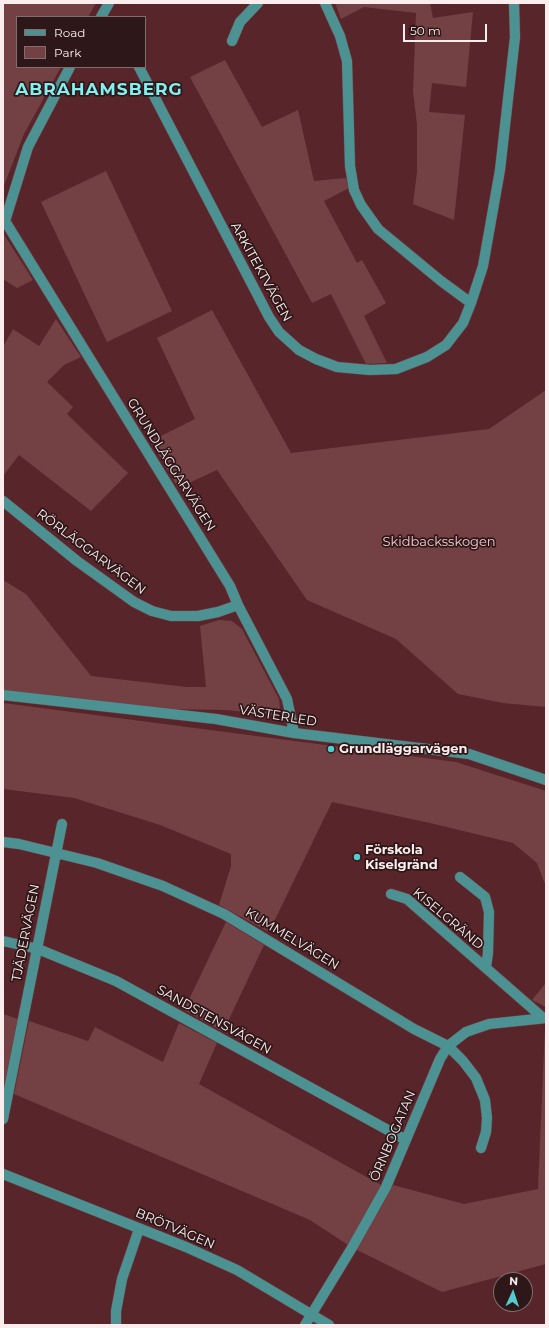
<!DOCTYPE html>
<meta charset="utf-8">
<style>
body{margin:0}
#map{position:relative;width:549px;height:1328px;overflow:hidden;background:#58252b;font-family:Montserrat,sans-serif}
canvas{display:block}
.frame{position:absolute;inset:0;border:4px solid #fbeded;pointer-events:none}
.legend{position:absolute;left:16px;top:16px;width:130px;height:52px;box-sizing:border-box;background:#2e1719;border:1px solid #806d6e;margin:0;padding:5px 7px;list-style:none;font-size:12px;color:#fbeded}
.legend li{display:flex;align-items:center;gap:8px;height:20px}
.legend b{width:20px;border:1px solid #806d6e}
.north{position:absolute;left:493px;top:1272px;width:40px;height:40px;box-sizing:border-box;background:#2e1719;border:1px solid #806d6e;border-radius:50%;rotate:3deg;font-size:11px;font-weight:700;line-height:16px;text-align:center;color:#fbeded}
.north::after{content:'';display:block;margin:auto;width:14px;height:18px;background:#52cdcd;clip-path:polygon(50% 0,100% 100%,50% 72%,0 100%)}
.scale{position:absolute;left:403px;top:24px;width:84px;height:18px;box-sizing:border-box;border:2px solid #fbeded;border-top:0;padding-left:5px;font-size:12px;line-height:14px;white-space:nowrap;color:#fbeded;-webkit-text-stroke:3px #2e1719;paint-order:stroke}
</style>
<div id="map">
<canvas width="549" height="1328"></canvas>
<div class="frame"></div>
<ul class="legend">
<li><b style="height:5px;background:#4c9292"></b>Road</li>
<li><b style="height:11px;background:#734044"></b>Park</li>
</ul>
<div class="north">N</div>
<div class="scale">50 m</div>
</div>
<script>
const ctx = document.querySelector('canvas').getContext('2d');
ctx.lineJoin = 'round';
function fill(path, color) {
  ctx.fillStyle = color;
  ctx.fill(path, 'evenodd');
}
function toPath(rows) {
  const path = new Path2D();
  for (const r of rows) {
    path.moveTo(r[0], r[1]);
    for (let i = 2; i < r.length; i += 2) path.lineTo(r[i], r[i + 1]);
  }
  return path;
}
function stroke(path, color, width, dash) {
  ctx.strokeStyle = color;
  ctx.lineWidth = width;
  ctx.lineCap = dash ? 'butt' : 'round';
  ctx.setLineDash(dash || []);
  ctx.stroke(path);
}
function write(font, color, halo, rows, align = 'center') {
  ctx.font = font + ' Montserrat,sans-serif';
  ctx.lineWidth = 3.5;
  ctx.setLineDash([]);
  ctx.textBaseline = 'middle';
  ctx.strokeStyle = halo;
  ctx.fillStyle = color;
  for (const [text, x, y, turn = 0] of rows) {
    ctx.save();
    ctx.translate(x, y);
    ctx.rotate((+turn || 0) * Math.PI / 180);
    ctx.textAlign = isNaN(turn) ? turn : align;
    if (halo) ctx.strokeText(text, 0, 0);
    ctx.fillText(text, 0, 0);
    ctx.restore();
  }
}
fill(toPath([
 [3,3,96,3,88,17,17,17,17,67,61,67,24,134,3,188],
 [335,3,430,3,433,18,473,12,466,87,432,83,429,112,465,115,454,220,413,204,417,172,417,125,413,91,416,13,364,7,341,19],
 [225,60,262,127,298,110,314,181,346,178,349,188,324,201,357,263,362,260,386,303,364,316,387,363,366,364,331,294,312,303,190,77],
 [106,171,172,311,107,342,41,202],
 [3,233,33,280,17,288,3,279],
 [212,310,291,453,489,429,546,390,546,707,503,703,458,694,396,639,307,600,217,470,178,488,151,441,195,419,157,338],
 [56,319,81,357,64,365,47,382,73,407,67,414,128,473,91,511,19,455,3,476,3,347,13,329,39,346],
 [3,580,26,594,91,676,187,687,206,687,200,626,219,620,232,621,242,629,279,699,280,708,272,715,226,710,109,708,3,697],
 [3,703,456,762,546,791,546,887,537,863,513,843,430,823,332,802,269,932,219,905,231,866,231,854,160,825,74,798,3,789],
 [226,922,264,945,223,1032,184,1010],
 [546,960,546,1007,532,1000,545,984],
 [3,1014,18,1019,3,1091],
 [29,1021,88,1041,95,1027,163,1062,179,1023,217,1043,199,1084,381,1185,348,1245,310,1220,14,1094],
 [545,1027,546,1264,442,1292,357,1250,393,1185,464,1204,538,1189]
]), '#734044');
const minor = toPath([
 [325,3,340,36,347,61,350,166,354,190,361,205,378,229,441,281,471,303],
 [101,17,109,3],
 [232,41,240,22,258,3],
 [139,67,269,317,279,332,299,350,316,359,337,367,370,370,396,369,427,357,446,345,463,323,471,303,483,266,500,170,515,37,514,3],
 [5,221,230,586,238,605,287,699,294,733],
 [3,222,5,221,28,147,70,67],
 [3,501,77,561,134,602,152,611,171,616,198,616,218,612,238,605],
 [3,695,216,719,294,733,469,754,546,780],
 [3,842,19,844,97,863,163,886,224,914,414,1029,448,1046,463,1061,476,1078,485,1100,487,1118,486,1132,481,1148],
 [460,877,485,897,489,912,488,953,486,967],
 [391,894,407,899,542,1017],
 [3,941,38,949,116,981,406,1140],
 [3,1119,62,824],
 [3,1174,186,1247,237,1270,329,1325],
 [116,1325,116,1311,122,1279,139,1229],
 [305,1325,353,1246,386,1187,440,1059,448,1046,466,1032,489,1024,546,1018]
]);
stroke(minor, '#72454a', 11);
stroke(minor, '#4c9292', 10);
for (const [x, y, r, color] of [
 [331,749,4,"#52cdcd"],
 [357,857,4,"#52cdcd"]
]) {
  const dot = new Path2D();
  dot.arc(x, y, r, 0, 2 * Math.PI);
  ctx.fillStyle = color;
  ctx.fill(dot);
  stroke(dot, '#2e1719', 1.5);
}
write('13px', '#fbeded', '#2e1719', [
 ["ARKITEKTVÄGEN",261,272,61],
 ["GRUNDLÄGGARVÄGEN",171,465,58],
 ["RÖRLÄGGARVÄGEN",91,552,37],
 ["VÄSTERLED",278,716,9],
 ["KISELGRÄND",448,919,40],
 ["TJÄDERVÄGEN",26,933,-79],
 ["KUMMELVÄGEN",292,939,31],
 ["SANDSTENSVÄGEN",214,1020,29],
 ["ÖRNBOGATAN",393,1136,-67],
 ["BRÖTVÄGEN",175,1229,23]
]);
write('13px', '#f7cacc', '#2e1719', [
 ["Skidbacksskogen",439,542]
]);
write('bold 13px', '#fbeded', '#2e1719', [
 ["Grundläggarvägen",339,749],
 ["Förskola",365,850],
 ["Kiselgränd",365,865]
], 'left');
ctx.letterSpacing = '1px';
write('bold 17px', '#83efee', '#2e1719', [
 ["ABRAHAMSBERG",99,90]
]);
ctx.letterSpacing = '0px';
</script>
